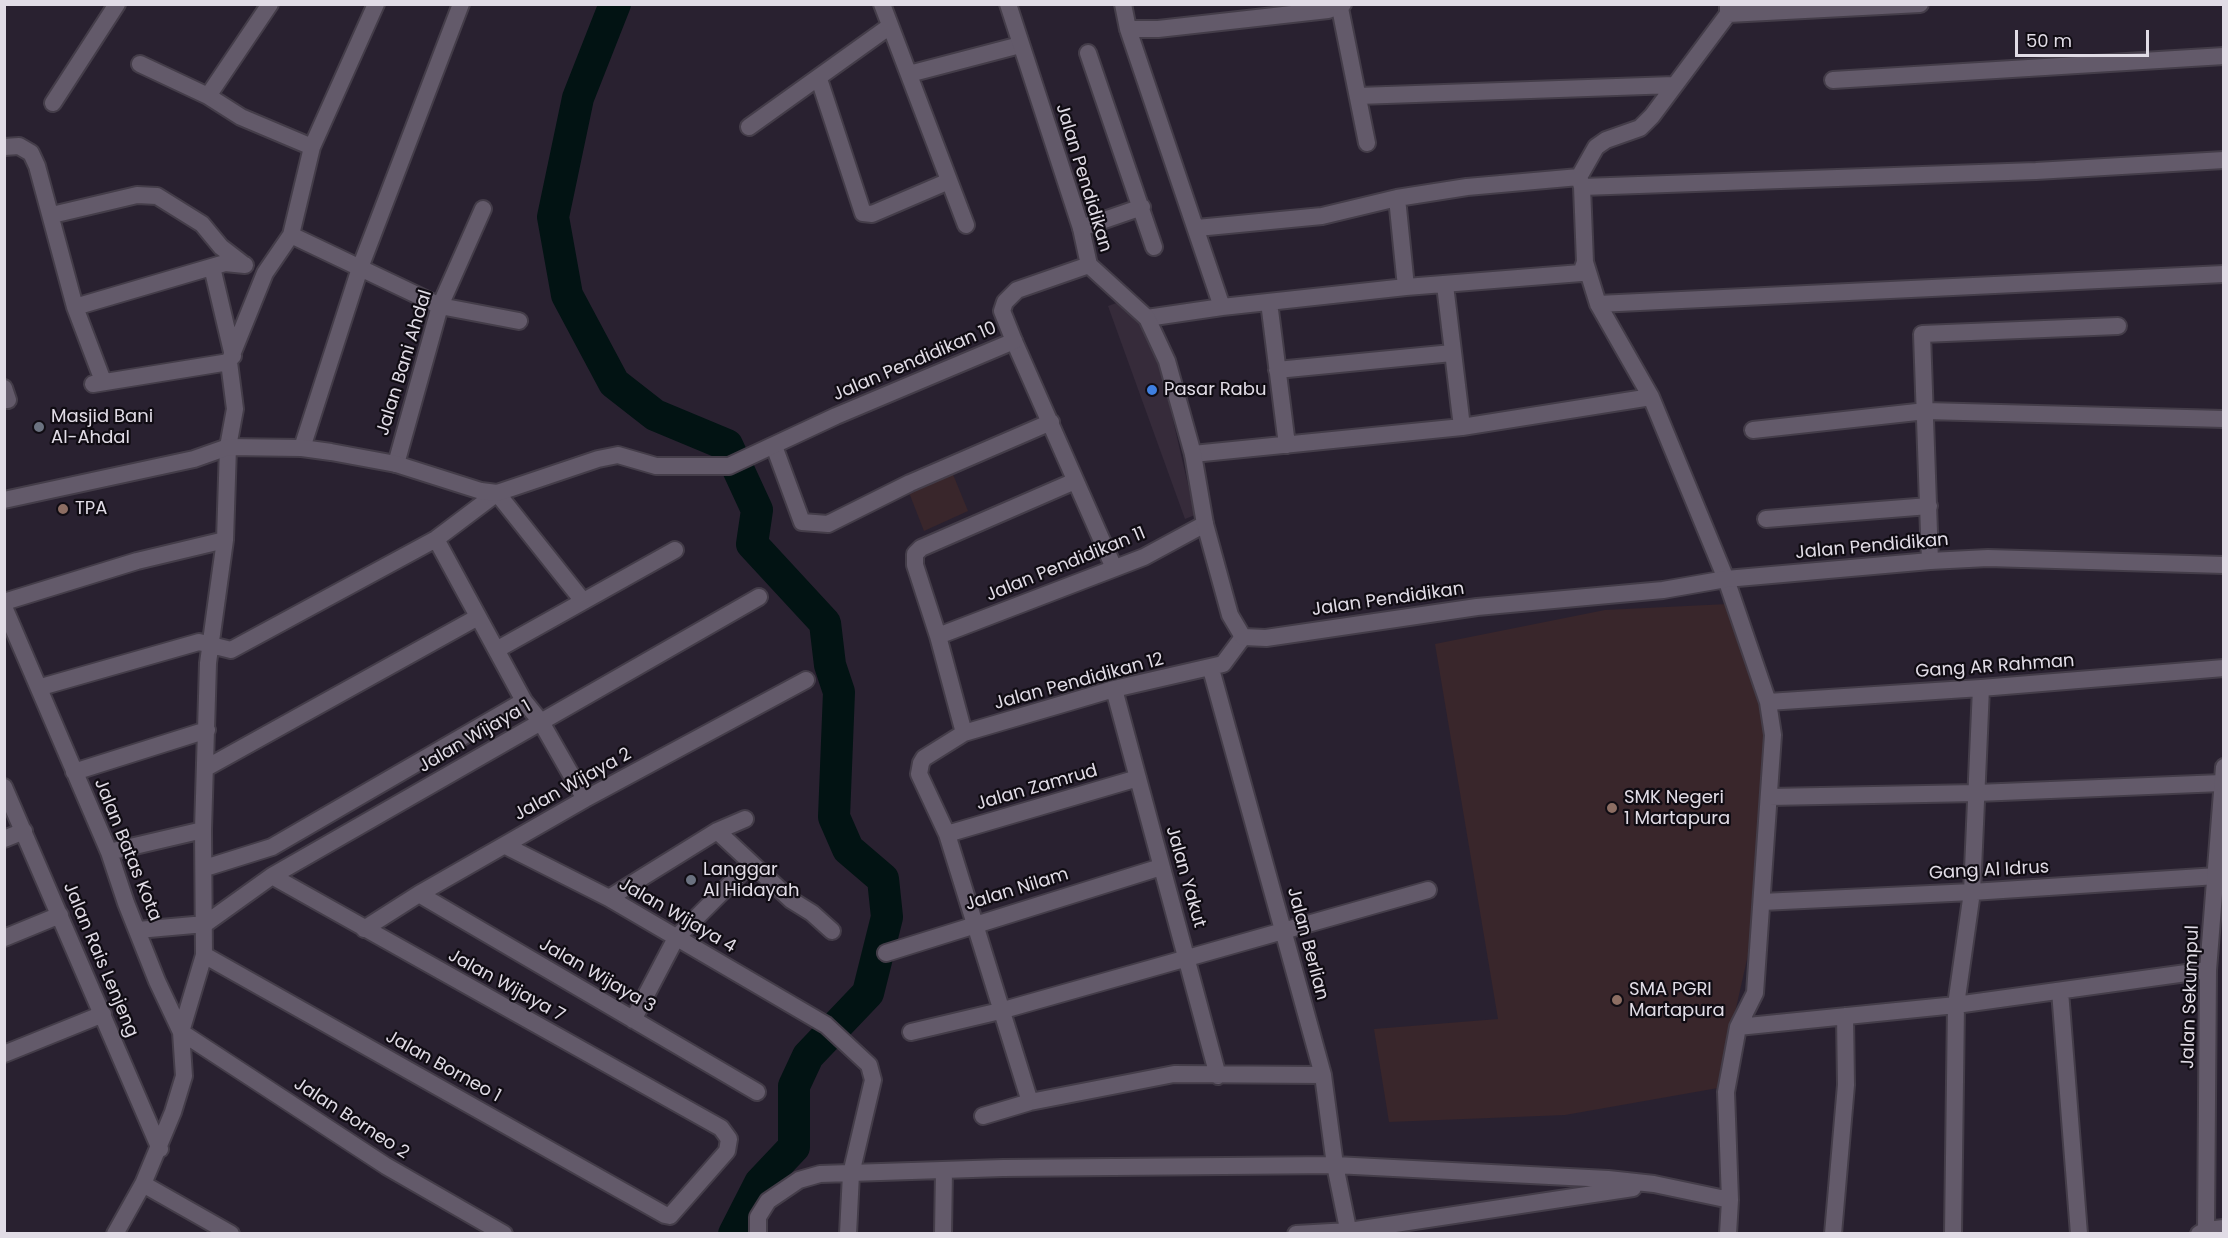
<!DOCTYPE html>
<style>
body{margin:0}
#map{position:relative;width:2228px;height:1238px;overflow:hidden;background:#292130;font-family:Poppins,sans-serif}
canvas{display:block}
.frame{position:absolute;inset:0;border:6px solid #e1dce6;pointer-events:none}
.scale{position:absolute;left:2015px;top:30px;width:134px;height:27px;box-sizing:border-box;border:3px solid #e1dce6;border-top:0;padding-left:8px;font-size:18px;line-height:21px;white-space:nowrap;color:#e1dce6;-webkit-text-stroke:4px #100c13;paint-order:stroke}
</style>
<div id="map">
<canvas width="2228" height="1238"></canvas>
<div class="frame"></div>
<div class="scale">50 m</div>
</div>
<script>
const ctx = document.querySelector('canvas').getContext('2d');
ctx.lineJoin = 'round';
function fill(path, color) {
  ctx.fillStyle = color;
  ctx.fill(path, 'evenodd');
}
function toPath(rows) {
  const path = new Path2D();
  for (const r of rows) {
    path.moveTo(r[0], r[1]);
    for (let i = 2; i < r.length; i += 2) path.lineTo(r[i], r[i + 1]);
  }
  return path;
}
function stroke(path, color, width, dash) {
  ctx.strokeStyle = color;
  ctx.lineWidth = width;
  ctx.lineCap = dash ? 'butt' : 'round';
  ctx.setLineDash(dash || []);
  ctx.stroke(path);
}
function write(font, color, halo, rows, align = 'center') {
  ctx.font = font + ' Poppins,sans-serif';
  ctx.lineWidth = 4.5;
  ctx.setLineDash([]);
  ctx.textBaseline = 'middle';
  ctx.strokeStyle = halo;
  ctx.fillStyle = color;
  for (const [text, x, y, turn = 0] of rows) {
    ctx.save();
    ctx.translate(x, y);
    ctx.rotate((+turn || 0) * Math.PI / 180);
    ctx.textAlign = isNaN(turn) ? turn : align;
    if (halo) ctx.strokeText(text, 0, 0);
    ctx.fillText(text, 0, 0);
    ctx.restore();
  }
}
fill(toPath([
 [1122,301,1137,317,1160,364,1195,515,1185,519,1108,306]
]), '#362b3a');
fill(toPath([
 [952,472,968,511,924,531,908,490],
 [1728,604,1765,702,1757,915,1718,1088,1565,1115,1389,1122,1374,1029,1498,1019,1435,644,1605,610]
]), '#39262b');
stroke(toPath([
 [615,4,578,98,553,217,567,295,614,383,655,415,727,445,757,510,752,544,825,623,830,665,839,692,834,817,848,849,883,879,887,917,868,993,808,1056,794,1086,794,1147,760,1183,734,1234]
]), '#021313', 32);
const minor = toPath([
 [270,4,208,96,241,117,312,147],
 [882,4,966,225],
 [1123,4,1128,29,1222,307],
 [1728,4,1728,14,1652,116,1640,128,1606,140,1596,147,1579,177,1582,187,1585,262,1598,304,1651,397,1726,579,1768,702,1773,735,1755,993,1738,1027,1726,1092,1730,1200,1728,1234],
 [1340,8,1367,143],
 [1728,14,1920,4],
 [1128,29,1158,29,1328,10,1343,4],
 [1088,53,1154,247],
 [140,64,208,96],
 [909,74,1020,45],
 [819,79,863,213,872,214,949,181],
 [1833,80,2224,56],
 [1358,96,1674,85],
 [53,103,117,4],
 [749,127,890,26],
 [4,147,19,146,31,153,37,166,75,307,103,381],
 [1582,187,2036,171,2224,160],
 [1397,198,1406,287],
 [52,215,137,195,157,196,202,224,221,247,243,264],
 [1081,228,1142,207],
 [1197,228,1322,216,1397,198,1467,187,1579,177],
 [291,235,440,306,519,321],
 [212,267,233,356],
 [1445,285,1462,427],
 [1269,302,1287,445],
 [1598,304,2224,274],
 [75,307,225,263,245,265],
 [1147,318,1222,307,1406,287,1581,273,1585,262],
 [1014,341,1114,568],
 [1277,370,1452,353],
 [93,384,229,362],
 [4,388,8,400],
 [1753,430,1926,411,2224,419],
 [774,446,802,522,828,524,910,483,1051,422],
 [302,448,360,268,461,4],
 [1193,454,1462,427,1651,397],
 [396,464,440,306,483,209],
 [1766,519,1929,506],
 [436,539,524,701,541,722,585,799],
 [1930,561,1922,334,2118,326],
 [4,602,137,561,225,540],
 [4,607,109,852,126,903,157,981,181,1032,184,1076,173,1112,143,1184,115,1234],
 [938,636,1144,557,1205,524],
 [498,649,675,550],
 [1211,669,1323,1075,1335,1165,1349,1234],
 [41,687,199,642,231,650,436,539,497,493,583,601],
 [1114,689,1218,1076],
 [1768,702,1981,688,2224,668],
 [964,733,938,636,915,565,915,554,921,548,1075,481],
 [206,768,478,617],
 [74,772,207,730],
 [4,787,160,1149],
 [1769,797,1977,793,2222,783],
 [717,831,791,900,812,913,832,931],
 [947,834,1138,778],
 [4,839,24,831],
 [506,846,609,898,826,1025,869,1065,873,1080,851,1174,848,1234],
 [109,852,203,830],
 [205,868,272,847,524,701],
 [272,876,721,1128,729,1139,727,1151,670,1216,665,1215,204,955,203,830,208,663,225,540,228,447,235,409,229,362,265,273,291,235,312,147,376,4],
 [419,894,757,1092],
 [609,898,717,831,745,819],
 [1762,902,1972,892,2217,876],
 [364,929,419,894,585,799,806,680],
 [138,930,205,924,272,876,759,597],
 [4,938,60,915],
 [886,953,1161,867],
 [204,955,181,1032,386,1166,504,1234],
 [2060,991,2079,1234],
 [633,1020,676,938,750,864],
 [1738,1027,1956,1005,2208,970],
 [911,1032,1000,1011,1428,890],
 [4,1054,103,1014],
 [1030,1102,947,834,919,774,921,763,924,758,964,733,1114,689,1223,664,1243,637],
 [983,1116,1030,1102,1174,1074,1323,1075],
 [143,1184,231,1234],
 [758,1234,758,1217,768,1201,799,1180,820,1174,1003,1168,1335,1165,1608,1179,1654,1184,1730,1200],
 [943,1234,944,1171],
 [1296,1234,1349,1231,1633,1188],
 [1833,1234,1846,1085,1845,1016],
 [1953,1234,1956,1005,1972,892,1981,688]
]);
const tertiary = toPath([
 [1008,4,1081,228,1089,265,1147,318,1167,361,1193,454,1205,524,1230,615,1243,637,1266,638,1477,607,1663,590,1726,579,1930,561,1988,558,2224,565],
 [4,500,194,459,228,447,302,448,331,452,396,464,481,491,497,493,598,459,618,455,656,466,729,466,836,416,1014,341,1002,311,1005,302,1017,290,1089,265]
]);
const secondary = toPath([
 [2206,1230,2208,970,2224,767],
 [2199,1234,2206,1230,2224,1228]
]);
stroke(minor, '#443d49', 20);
stroke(tertiary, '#443d49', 20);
stroke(secondary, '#443d49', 20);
stroke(minor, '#635a6a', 16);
stroke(tertiary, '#635a6a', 16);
stroke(secondary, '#635a6a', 16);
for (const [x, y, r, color] of [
 [1152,390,6,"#3f7fe0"],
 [39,427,6,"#6b7280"],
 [63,509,6,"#8d6e63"],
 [1612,808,6,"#8d6e63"],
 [691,880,6,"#6b7280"],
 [1617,1000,6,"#8d6e63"]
]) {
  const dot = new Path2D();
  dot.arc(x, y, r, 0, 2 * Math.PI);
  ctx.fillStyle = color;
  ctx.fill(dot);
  stroke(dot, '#100c13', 2);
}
write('18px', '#e1dce6', '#100c13', [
 ["Jalan Pendidikan",1083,178,73],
 ["Jalan Pendidikan 10",915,362,-23],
 ["Jalan Bani Ahdal",405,363,-73],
 ["Jalan Pendidikan",1872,547,-5],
 ["Jalan Pendidikan 11",1066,565,-22],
 ["Jalan Pendidikan",1388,600,-8],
 ["Gang AR Rahman",1995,667,-4],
 ["Jalan Pendidikan 12",1079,682,-15],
 ["Jalan Wijaya 1",475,737,-30],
 ["Jalan Wijaya 2",573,785,-29],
 ["Jalan Zamrud",1037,788,-16],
 ["Jalan Batas Kota",127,850,68],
 ["Gang Al Idrus",1989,871,-3],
 ["Jalan Yakut",1185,877,74],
 ["Jalan Nilam",1017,890,-17],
 ["Jalan Wijaya 4",677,916,30],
 ["Jalan Berlian",1307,944,75],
 ["Jalan Rais Lenjeng",100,960,67],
 ["Jalan Wijaya 3",597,976,30],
 ["Jalan Wijaya 7",506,986,29],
 ["Jalan Sekumpul",2191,997,-88],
 ["Jalan Borneo 1",443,1067,29],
 ["Jalan Borneo 2",351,1119,33]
]);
write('18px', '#e1dce6', '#100c13', [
 ["Pasar Rabu",1164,390],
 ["Masjid Bani",51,417],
 ["Al-Ahdal",51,438],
 ["TPA",75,509],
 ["SMK Negeri",1624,798],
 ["1 Martapura",1624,819],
 ["Langgar",703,870],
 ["Al Hidayah",703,891],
 ["SMA PGRI",1629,990],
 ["Martapura",1629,1011]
], 'left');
</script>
